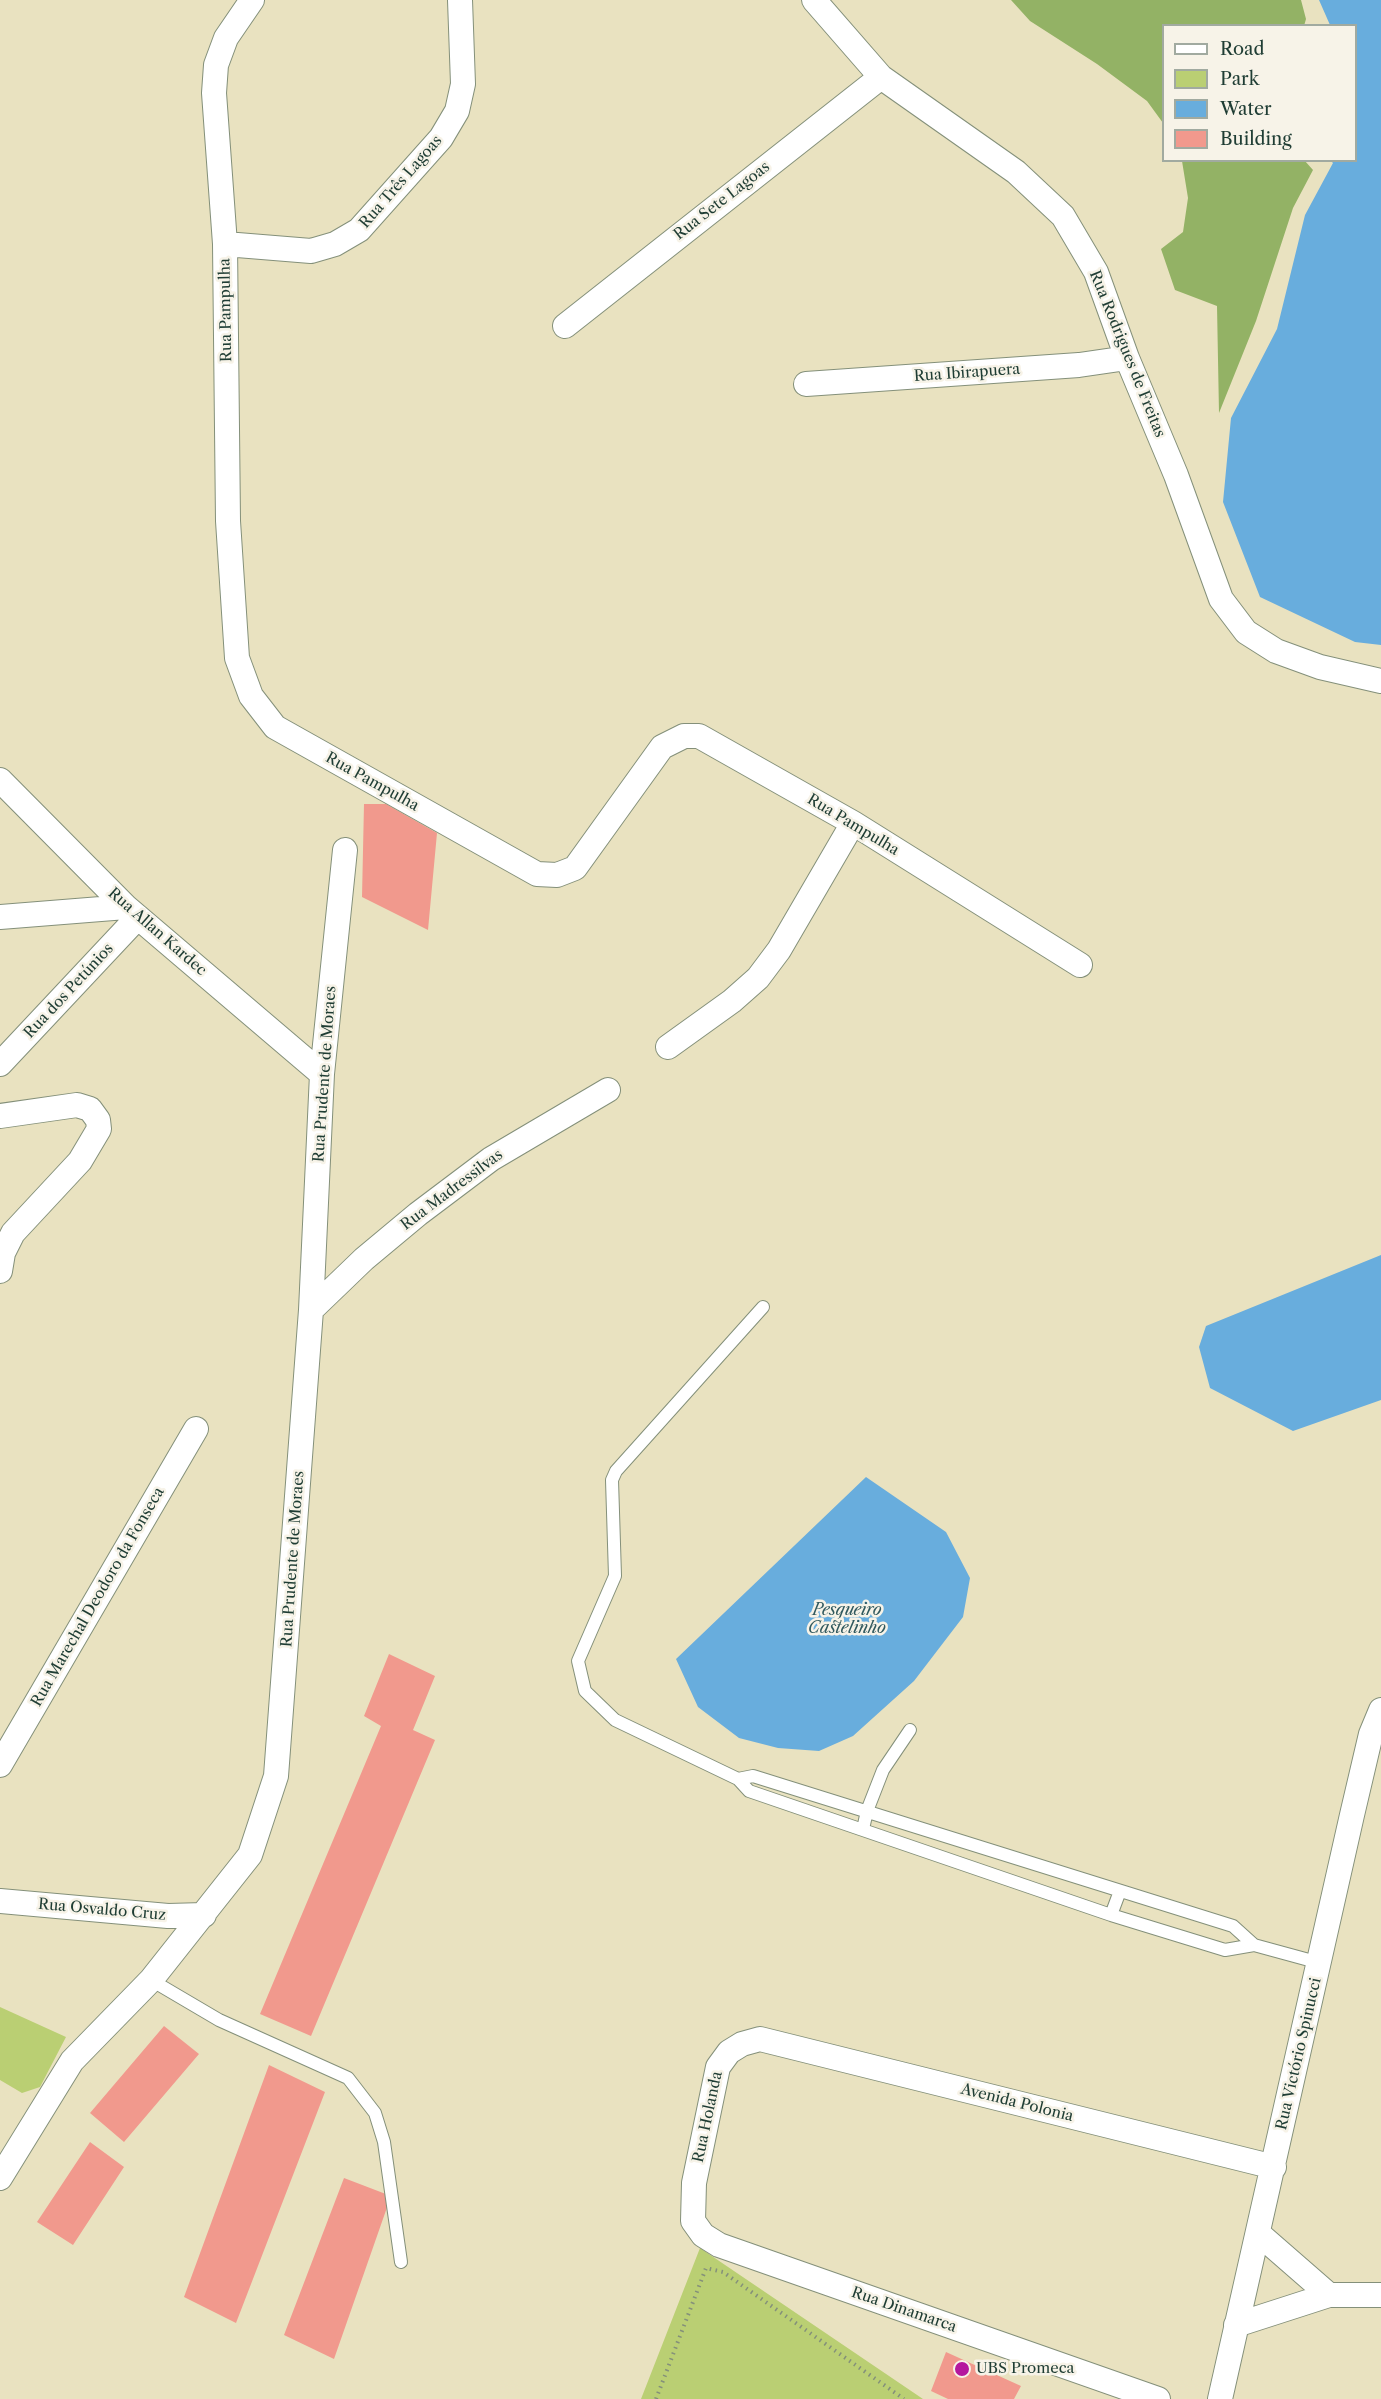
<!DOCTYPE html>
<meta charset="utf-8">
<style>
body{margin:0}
#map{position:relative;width:1381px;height:2399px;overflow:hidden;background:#e9e2c0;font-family:"Libre Caslon Text",serif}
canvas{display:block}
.legend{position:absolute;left:1162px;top:24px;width:195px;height:138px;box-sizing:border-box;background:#f7f3e8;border:2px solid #a1aaa0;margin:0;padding:8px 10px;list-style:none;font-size:18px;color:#1f3d34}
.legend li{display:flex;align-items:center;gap:12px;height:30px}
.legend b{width:30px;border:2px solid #a1aaa0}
</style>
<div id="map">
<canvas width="1381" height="2399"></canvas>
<ul class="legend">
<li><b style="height:8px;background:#fff"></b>Road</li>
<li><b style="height:16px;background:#bacf73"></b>Park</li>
<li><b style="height:16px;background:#68addd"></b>Water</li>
<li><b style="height:16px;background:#f1998d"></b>Building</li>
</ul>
</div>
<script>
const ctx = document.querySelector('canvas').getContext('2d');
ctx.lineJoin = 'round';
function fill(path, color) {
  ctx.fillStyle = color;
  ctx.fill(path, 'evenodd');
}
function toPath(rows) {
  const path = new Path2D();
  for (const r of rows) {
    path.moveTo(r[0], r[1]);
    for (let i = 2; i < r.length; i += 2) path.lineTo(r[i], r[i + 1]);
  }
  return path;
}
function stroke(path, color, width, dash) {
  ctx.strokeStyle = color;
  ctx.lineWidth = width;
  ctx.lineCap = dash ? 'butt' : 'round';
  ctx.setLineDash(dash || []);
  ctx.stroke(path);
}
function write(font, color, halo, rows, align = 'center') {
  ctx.font = font + ' "Libre Caslon Text",serif';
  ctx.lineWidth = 5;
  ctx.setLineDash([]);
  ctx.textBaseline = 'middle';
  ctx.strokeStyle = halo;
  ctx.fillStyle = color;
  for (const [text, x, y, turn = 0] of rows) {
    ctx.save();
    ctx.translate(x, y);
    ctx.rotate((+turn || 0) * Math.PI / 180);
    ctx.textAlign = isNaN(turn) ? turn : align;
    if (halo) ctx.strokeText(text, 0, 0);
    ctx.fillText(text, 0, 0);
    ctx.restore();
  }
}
fill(toPath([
 [0,2007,66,2037,40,2087,22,2093,0,2080],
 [700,2248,923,2399,641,2399]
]), '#bacf73');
fill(toPath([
 [1011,0,1301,0,1306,19,1304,26,1164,26,1163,123,1147,101,1097,64,1030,21],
 [1182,161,1305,161,1313,170,1293,208,1256,321,1219,413,1217,306,1175,290,1161,249,1183,232,1188,198]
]), '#93b265');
fill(toPath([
 [1319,0,1381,0,1381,645,1355,642,1260,597,1223,502,1231,418,1277,329,1305,215,1333,163,1331,161,1356,160,1356,26,1330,25],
 [1381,1255,1381,1400,1293,1431,1210,1388,1199,1347,1206,1326],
 [866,1477,946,1532,970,1578,963,1617,914,1681,853,1736,819,1751,778,1748,739,1738,698,1707,676,1659]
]), '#68addd');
fill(toPath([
 [364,804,386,804,437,833,428,930,362,897],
 [389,1654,435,1676,413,1730,435,1740,311,2036,260,2014,381,1726,364,1716],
 [164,2026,199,2054,124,2142,90,2113],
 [269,2065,325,2092,236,2323,184,2297],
 [90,2142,124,2167,73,2245,37,2222],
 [344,2178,391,2196,334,2359,284,2335],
 [946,2352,1021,2386,1014,2399,948,2399,931,2391]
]), '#f1998d');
const service = toPath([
 [763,1307,616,1471,612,1480,615,1576,578,1661,585,1691,615,1720,738,1779,749,1791,1111,1915,1225,1950,1254,1945,1320,1963],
 [738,1779,753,1776,1233,1926,1254,1945],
 [863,1829,867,1811,883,1770,910,1730],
 [1111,1915,1120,1891],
 [151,1980,219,2020,348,2078,375,2113,384,2142,401,2262]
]);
const minor = toPath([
 [252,0,226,38,216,65,214,93,225,244,228,521,237,658,251,696,275,727,537,874,557,875,575,868,662,747,684,736,699,736,853,823,1080,965],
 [814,0,881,77,1016,172,1063,216,1096,272,1127,358,1176,475,1221,599,1246,632,1276,651,1320,667,1381,681],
 [225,244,311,251,335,244,359,230,441,138,457,111,463,84,460,0],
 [565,326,881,77],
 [806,384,1079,365,1127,358],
 [0,780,126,907,322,1074],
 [0,917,126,907],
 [668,1047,732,1001,758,978,779,950,853,823],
 [0,1064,138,917],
 [0,1116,77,1105,90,1109,98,1120,99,1129,80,1161,13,1233,3,1253,0,1271],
 [311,1310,364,1259,418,1214,491,1159,608,1090],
 [0,1765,196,1429],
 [0,1901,168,1916,204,1915],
 [0,2178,72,2061,151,1980,250,1855,276,1776,311,1310,322,1074,345,850],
 [1259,2234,1329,2295],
 [1236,2325,1329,2295,1381,2295],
 [1158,2399,719,2245,703,2235,693,2221,694,2183,718,2067,729,2052,742,2044,760,2039,1274,2167],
 [1220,2399,1352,1815,1371,1734,1381,1710]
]);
stroke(service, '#84907a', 14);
stroke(minor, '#84907a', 26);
stroke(toPath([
 [656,2399,706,2268,723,2272,904,2399]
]), '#84907a', 4, [1.5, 4.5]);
stroke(service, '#fff', 12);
stroke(minor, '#fff', 24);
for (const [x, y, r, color] of [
 [962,2369,8,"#b5179e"]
]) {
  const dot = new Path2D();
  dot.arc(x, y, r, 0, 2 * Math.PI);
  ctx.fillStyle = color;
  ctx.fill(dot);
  stroke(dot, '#f7f3e8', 2);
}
write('15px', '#1f3d34', '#f7f3e8', [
 ["Rua Três Lagoas",401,182,-49],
 ["Rua Sete Lagoas",722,201,-38],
 ["Rua Pampulha",226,310,-91],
 ["Rua Rodrigues de Freitas",1127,354,68],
 ["Rua Ibirapuera",967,373,-4],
 ["Rua Pampulha",372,782,29],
 ["Rua Pampulha",853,825,31],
 ["Rua Allan Kardec",157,932,41],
 ["Rua dos Petúnios",69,991,-47],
 ["Rua Prudente de Moraes",325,1074,-86],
 ["Rua Madressilvas",452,1190,-37],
 ["Rua Prudente de Moraes",293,1559,-86],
 ["Rua Marechal Deodoro da Fonseca",98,1597,-60],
 ["Rua Osvaldo Cruz",102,1910,5],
 ["Rua Victório Spinucci",1299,2054,-77],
 ["Avenida Polonia",1017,2103,14],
 ["Rua Holanda",708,2117,-78],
 ["Rua Dinamarca",904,2310,19]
]);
write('15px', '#1f3d34', '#f7f3e8', [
 ["UBS Promeca",976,2369]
], 'left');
write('italic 16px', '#31595e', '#f7f3e8', [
 ["Pesqueiro",847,1610],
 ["Castelinho",847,1628]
]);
</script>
